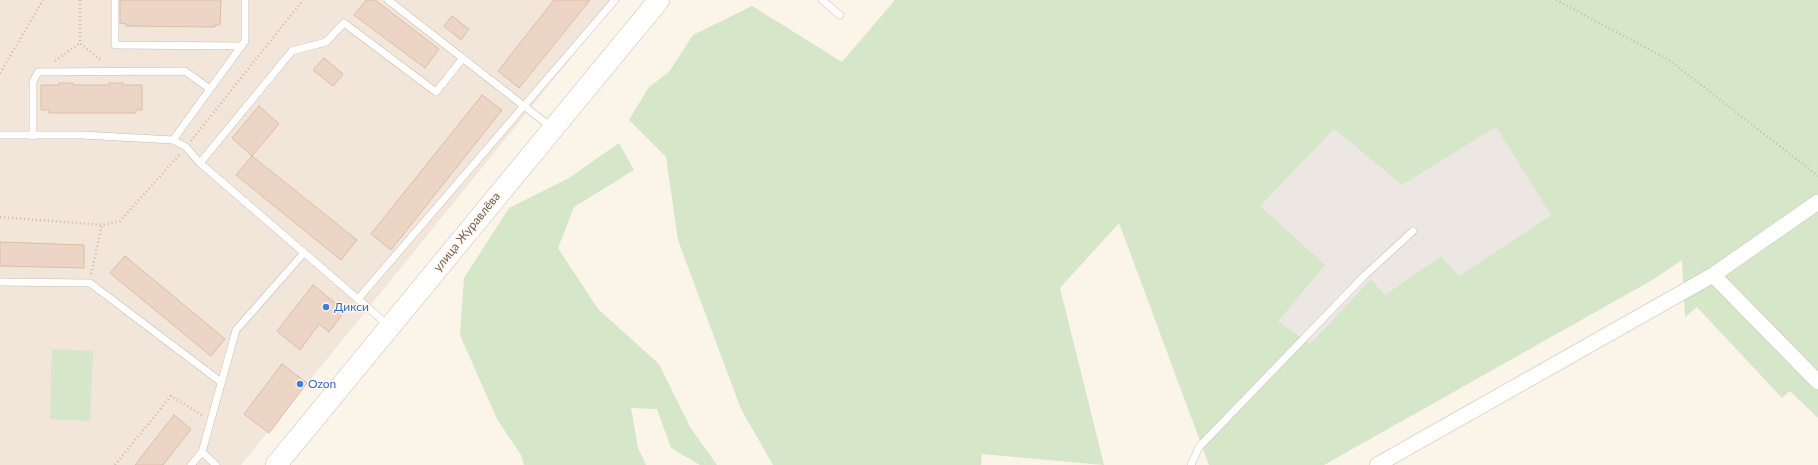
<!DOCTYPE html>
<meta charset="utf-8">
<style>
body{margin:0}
canvas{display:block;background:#faf4e9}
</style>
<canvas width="1818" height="465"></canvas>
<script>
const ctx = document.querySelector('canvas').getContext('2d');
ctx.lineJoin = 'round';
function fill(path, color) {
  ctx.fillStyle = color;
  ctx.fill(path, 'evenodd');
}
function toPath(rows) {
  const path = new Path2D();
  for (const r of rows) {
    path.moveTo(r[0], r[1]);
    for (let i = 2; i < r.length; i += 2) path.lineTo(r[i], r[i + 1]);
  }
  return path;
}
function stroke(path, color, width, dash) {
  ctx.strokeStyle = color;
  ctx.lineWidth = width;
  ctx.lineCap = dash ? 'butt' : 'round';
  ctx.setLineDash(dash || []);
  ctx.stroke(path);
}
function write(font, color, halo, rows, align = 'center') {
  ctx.font = font + ' Lato,sans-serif';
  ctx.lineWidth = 3;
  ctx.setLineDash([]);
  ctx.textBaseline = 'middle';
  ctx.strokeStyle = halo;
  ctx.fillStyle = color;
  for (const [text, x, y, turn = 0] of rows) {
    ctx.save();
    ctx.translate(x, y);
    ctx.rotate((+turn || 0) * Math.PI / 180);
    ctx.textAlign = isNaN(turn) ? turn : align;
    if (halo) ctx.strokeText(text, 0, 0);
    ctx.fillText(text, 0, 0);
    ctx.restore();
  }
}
fill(toPath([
 [0,0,618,0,241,465,0,465]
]), '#f1e6d9');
fill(toPath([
 [1496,127,1551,215,1458,277,1441,256,1385,295,1371,279,1310,344,1278,321,1260,206,1334,129,1402,185]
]), '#ece7e2');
fill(toPath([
 [895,0,1818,0,1818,418,1790,391,1782,398,1697,307,1685,317,1682,260,1654,279,1324,465,1209,465,1119,223,1060,288,1104,465,982,454,981,465,773,465,741,409,678,240,666,157,629,120,649,87,669,72,693,35,752,6,842,62],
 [1496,127,1551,215,1459,276,1441,256,1385,295,1371,279,1310,344,1278,321,1325,265,1260,206,1334,129,1402,185],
 [619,143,634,170,574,207,558,248,598,309,659,364,690,427,717,465,700,465,671,448,657,409,631,408,638,448,646,465,524,465,521,455,497,419,460,335,464,278,509,208,569,178],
 [52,349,93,351,90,421,50,419]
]), '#d5e6c9');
const building = toPath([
 [120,0,221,0,220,25,214,25,215,27,126,26,126,24,120,23,120,0],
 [366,0,375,0,439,49,425,68,354,15,366,0],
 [554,0,590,0,519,88,498,71,554,0],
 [452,16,469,29,461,40,444,26,452,16],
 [324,58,343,74,333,86,313,70,324,58],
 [59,83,73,83,73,85,109,85,109,83,123,83,123,85,142,85,142,110,136,110,136,113,49,113,49,110,41,110,41,85,59,85,59,83],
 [482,95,502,110,391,250,371,234,482,95],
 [259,106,279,124,252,156,232,138,259,106],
 [252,156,357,240,341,260,236,175,252,156],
 [0,242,84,245,84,268,0,266,0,242],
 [125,256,225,339,211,356,110,273,125,256],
 [313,285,345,311,329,332,319,324,300,350,277,331,313,285],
 [282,364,307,383,269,433,244,414,282,364],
 [174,415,191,429,163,465,135,465,174,415]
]);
fill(building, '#ecd5c4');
stroke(building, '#ddbca6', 1);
const lane = toPath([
 [115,0,115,45,242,46],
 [388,0,551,127],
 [822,0,840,15],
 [0,135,82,135,173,140,245,41,245,0],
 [33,136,33,82,38,72,185,71,210,89],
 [173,140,186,147,200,163],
 [0,282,90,283,221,382],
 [358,299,615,0],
 [388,325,200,163,292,51,326,42,344,23,436,92,463,58],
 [191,465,202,452],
 [216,465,202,452,236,330,303,254],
 [1191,465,1199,447,1364,276,1413,231]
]);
const street = toPath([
 [1713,275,1818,382],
 [1377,465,1713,275,1818,202]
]);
const secondary = toPath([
 [276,465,659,0]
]);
stroke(lane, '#cbbcb0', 8);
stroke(street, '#cbbcb0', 16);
stroke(secondary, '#cdbdae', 22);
stroke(toPath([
 [80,0,80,43,102,61],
 [1556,0,1669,60,1818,176],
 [55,61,80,43],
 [0,73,43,0],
 [191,141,303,0],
 [0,217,102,225],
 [91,274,102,225,120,221,180,154],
 [115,465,171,396,202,415]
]), '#d1b8a7', 2.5, [1, 3]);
stroke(lane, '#fff', 7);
stroke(street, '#fff', 15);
stroke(secondary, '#fff', 21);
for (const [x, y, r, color] of [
 [326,307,4,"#3f7fe0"],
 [300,384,4,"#3f7fe0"]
]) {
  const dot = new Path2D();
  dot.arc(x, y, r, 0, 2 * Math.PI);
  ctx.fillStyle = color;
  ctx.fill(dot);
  stroke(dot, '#fdf8f0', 1.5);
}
write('12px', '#725c50', '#fdf8f0', [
 ["улица Журавлёва",467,232,-51]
]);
write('12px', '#366cbe', '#fdf8f0', [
 ["Дикси",334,307],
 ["Ozon",308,384]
], 'left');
</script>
